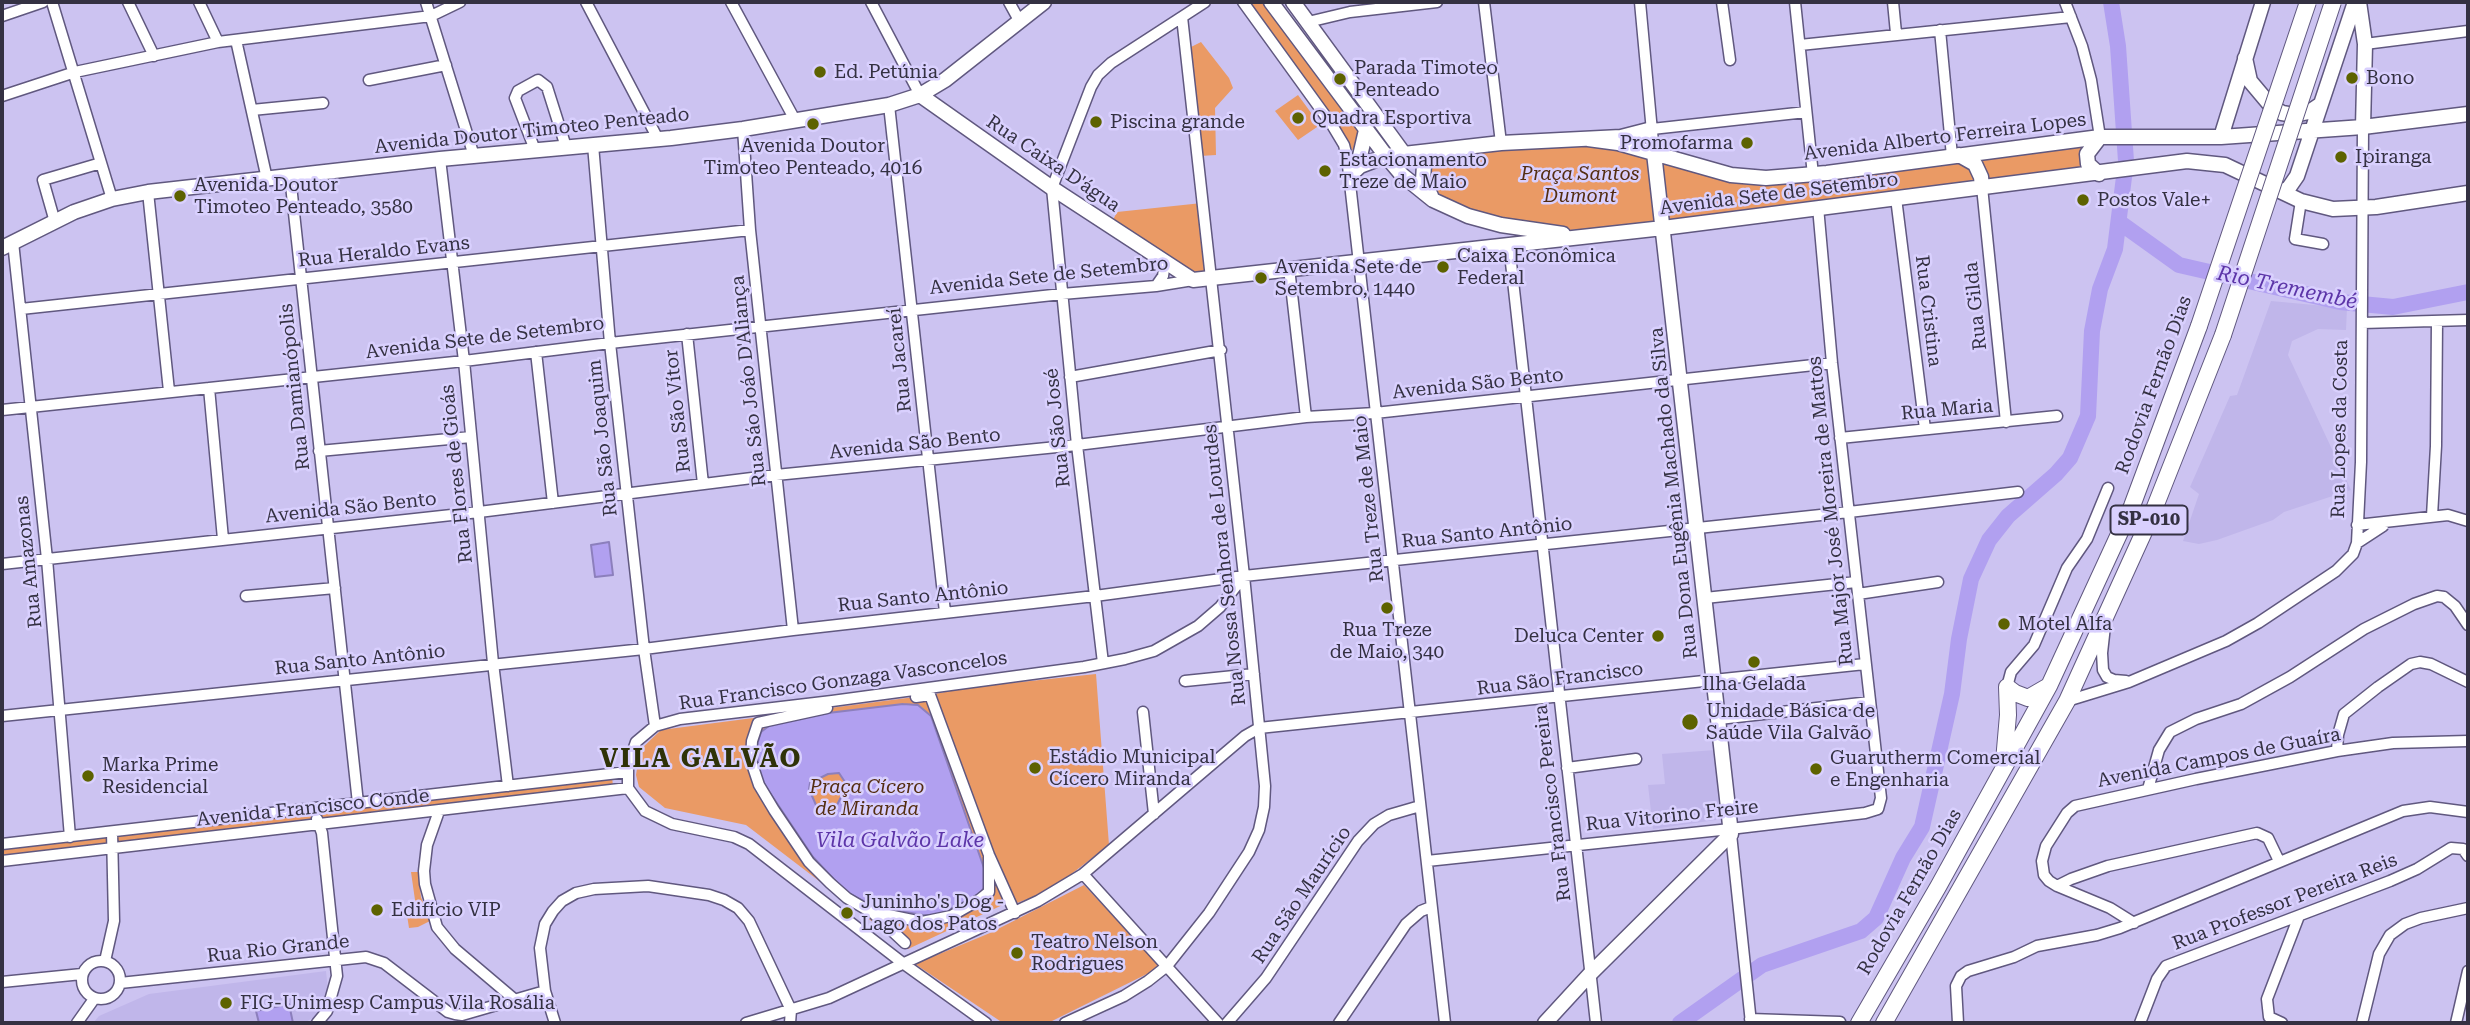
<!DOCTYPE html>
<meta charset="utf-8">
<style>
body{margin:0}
#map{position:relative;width:2470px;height:1025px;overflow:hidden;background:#ccc3f1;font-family:"Roboto Serif",serif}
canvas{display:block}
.frame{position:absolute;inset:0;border:4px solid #343142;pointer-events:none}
</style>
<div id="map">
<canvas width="2470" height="1025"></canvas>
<div class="frame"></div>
</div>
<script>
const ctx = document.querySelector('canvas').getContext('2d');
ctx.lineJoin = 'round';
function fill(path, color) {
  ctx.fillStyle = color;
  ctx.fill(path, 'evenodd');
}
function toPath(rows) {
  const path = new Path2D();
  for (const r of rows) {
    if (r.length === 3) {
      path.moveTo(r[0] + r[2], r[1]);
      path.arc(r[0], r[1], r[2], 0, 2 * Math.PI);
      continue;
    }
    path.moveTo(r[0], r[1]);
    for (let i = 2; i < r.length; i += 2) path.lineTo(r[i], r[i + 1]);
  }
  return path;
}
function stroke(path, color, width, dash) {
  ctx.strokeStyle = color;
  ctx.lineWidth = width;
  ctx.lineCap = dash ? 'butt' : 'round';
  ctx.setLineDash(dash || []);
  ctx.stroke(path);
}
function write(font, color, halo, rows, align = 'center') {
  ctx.font = font + ' "Roboto Serif",serif';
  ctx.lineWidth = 5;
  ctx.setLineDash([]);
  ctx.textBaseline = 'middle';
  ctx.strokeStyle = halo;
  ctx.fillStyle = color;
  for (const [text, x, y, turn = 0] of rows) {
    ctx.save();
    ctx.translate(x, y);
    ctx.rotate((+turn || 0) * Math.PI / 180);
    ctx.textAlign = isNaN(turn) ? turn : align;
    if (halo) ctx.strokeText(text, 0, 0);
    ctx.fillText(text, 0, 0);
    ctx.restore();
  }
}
fill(toPath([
 [2271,301,2347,308,2346,330,2318,329,2292,341,2288,355,2351,490,2284,512,2273,520,2217,540,2199,544,2183,541,2199,494,2190,487,2230,396,2237,395],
 [1715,750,1719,813,1716,820,1653,829,1648,785,1665,784,1662,754],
 [326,971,328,991,323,1012,304,1023,93,1023,99,1016,149,994]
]), '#c0b6ea');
fill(toPath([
 [1245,2,1269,2,1365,130,1357,156],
 [1201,42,1229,78,1233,88,1215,108,1216,155,1200,156,1187,49],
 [1298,95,1320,125,1298,140,1275,111],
 [1583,141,1757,182,2087,143,2088,171,1645,225,1570,230,1495,217,1448,201,1433,188,1426,171,1441,156],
 [1202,203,1210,272,1190,275,1111,224,1117,212],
 [1096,674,1109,845,1070,875,1038,895,1017,903,1009,902,908,949,746,825,665,808,639,787,636,775,640,750,661,730,930,695,965,688],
 [612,777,613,786,2,857,2,848],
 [411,872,418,872,421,897,430,921,418,927,409,928,407,915,417,914],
 [1084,885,1161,967,1048,1023,1003,1023,915,964,990,933]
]), '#ea9a65');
const water = toPath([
 [609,542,613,575,595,577,591,545,609,542],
 [903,704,918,705,931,716,984,868,985,887,977,896,938,915,923,915,875,907,846,892,813,857,760,778,756,748,761,732,778,719,903,704],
 [839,773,845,782,842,795,833,813,826,815,819,812,809,789,810,783,828,774,839,773],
 [289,1004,293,1023,259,1023,256,1011,289,1004]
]);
fill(water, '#b1a0f0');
stroke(water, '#8c7fbc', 2);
stroke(toPath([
 [2119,222,2179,265,2340,302,2393,307,2468,292],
 [1680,1023,1762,965,1861,931,1876,918,1903,858,1922,827,1952,694,1959,639,1971,579,1989,540,2008,516,2056,474,2070,458,2088,416,2092,331,2100,289,2115,249,2126,161,2118,46,2111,2]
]), '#b1a0f0', 16);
const minor = toPath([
 [52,2,112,199],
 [128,2,154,56],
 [199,2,218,42],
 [426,2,474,156],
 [586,2,658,139],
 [731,2,795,120],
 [871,2,920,95],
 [1009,2,1020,22],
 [1243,2,1332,125,1344,145,1347,157,1445,1023],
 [1484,2,1501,143],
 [1640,2,1654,153],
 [1722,2,1730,60],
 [1795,2,1813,175],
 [1893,2,1896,33],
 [2065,2,2082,46,2091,80,2100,137],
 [2,16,43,2],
 [1308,22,1350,12,1437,2],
 [1940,30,1952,156],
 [236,40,267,179],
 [2365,44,2468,31],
 [1800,45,2071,17],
 [369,80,446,65],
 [2,96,75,72,218,42,431,16,460,2],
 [889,105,945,612],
 [252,110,323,103],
 [743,129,750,230,793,630],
 [1652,129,1806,112],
 [593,145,610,343,644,649,655,726],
 [535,150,515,98,518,91,538,80,547,87,566,147],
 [440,159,464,361,493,663,508,786],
 [290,176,358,803],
 [1982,187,2006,422],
 [148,192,169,391],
 [1896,198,1925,429],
 [2301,201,2295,239,2323,244],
 [55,222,43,180,101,163],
 [13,242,47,559,70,837],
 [1509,245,1596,1023],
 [1289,268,1306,417],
 [1156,286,1163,276,1165,263],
 [21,309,750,230],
 [2362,323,2468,320],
 [687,334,703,484],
 [536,352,553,503],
 [1070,377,1221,350],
 [209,388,223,539],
 [2,410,464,361,610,343,1062,294,1156,286,1193,280],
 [1840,438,2057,416],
 [319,451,471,437],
 [2432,516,2436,446,2437,321],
 [2357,525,2448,515,2468,521],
 [2357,543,2383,526],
 [2,564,479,512,776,475,1077,445,1306,417,1375,413,1832,363],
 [1858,594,1938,582],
 [246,596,335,588],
 [1705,598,1856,582],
 [2105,626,2102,653,2103,670,2107,677,2114,680,2126,681],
 [1103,663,1077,445,1052,188,1091,87,1098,75,1111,63,1205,2],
 [1185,681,1254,674],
 [2007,687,2011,672,2034,645,2067,568,2087,539,2108,488],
 [916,697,930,695,989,855,1015,913],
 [2067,701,2129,682,2226,641,2258,623,2336,571,2353,554,2357,543,2361,462,2363,127],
 [827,708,758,723,752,741,751,761,759,785,774,810,809,862,830,883,847,898,869,911,922,922,951,916,979,900,989,892,989,855],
 [1143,712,1154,814],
 [2,716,644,649,793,630,1095,596,1244,576,1849,512,2018,492],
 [1719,719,1870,702],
 [2337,751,2338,735,2344,714,2378,687,2411,664,2420,662,2431,664,2468,682],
 [1567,768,1636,759],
 [2148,789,2159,750,2170,732,2196,719,2241,704,2290,677,2364,629,2414,604,2437,596,2444,597,2455,606,2468,625],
 [439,811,427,845,424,871,425,884,437,927,455,949,514,999],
 [317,819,322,833,337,976,327,1011,317,1023],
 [1731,834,1751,1023],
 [2,844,627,772],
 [2,861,628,788],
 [1427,861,1730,829,1865,813,1878,809,1881,798,1832,363,1818,207],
 [1083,874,1218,1023],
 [2057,886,2071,879,2108,866,2257,833,2268,838,2279,861],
 [872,912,905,943],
 [2134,923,2110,908,2057,886,2049,881,2044,875,2042,861,2046,846,2067,813,2075,806,2196,779,2337,751,2393,743,2468,741],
 [101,980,19],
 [105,961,114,921,112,832],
 [2,982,82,974],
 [120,983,366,957,384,963,448,1012,455,1014,462,1015,545,991],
 [1750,1019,1840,1022],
 [77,1023,94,999],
 [555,1023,545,991,540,948,545,924,553,911,562,901,576,893,594,889,648,886,709,895,724,900,738,908,749,921,791,1010,790,1023],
 [746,1023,829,998,1038,901,1083,874,1245,736,1259,728,1865,664],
 [986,1023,904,964,749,844,734,837,672,824,645,811,628,788,628,765,636,742,655,726,680,719,832,701,1084,667,1125,659,1154,651,1198,626,1220,607,1244,576],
 [1065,1023,1124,996,1148,981,1167,966,1209,913,1249,852,1259,830,1264,807,1265,786,1244,576,1182,17],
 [1227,1023,1266,978,1358,841,1374,824,1389,815,1420,806],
 [1339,1023,1406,924,1421,911,1431,907],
 [1958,1023,1956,986,1961,976,1968,971,2014,957,2037,946,2097,935,2120,928,2403,811,2430,807,2468,812],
 [2140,1023,2157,979,2166,966,2390,881,2417,869,2451,848,2463,849,2468,856],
 [2282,1023,2269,1017,2267,999,2299,916],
 [2362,1023,2379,954,2390,935,2405,924,2421,918,2468,908],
 [2456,1023,2468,971]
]);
const major = toPath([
 [1271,2,1386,156,1402,175,1433,200,1468,216,1501,225,1563,234],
 [1293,2,1404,154],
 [2359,2,2365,44,2363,127],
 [2245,58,2250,81,2271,106,2282,113,2294,115,2309,112,2321,104],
 [920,95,1052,188,1193,280,1663,228,2187,161,2225,165,2301,201,2333,209,2376,207,2468,193],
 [2221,137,2263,2],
 [1588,139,1618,143,1731,175,1766,178,1827,173,2100,137,2221,137,2363,127,2468,114],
 [1959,155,1975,164,1981,177,1982,187],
 [1357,169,1366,130],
 [2099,174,2088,164,2087,154,2100,137],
 [1350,175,1360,166,1386,156,1501,143,1621,137,1652,129],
 [2282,191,2288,189,2297,176,2355,2],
 [1431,196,1423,180,1424,165,1439,150],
 [2,248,74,212,112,199,148,192,440,159,671,138,743,129,889,105,920,95,945,80,1044,2],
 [1545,1023,1591,973,1731,834,1654,153]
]);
const highway = toPath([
 [2007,687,2015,693,2028,698,2047,687],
 [2004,761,2008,715,2007,687],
 [1859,1023,1938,887,2049,686,2132,506,2199,326],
 [1884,1023,2067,701,2153,512,2223,335]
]);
stroke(minor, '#60587f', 13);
stroke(major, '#60587f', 17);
stroke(highway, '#60587f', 18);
stroke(minor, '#fff', 10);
stroke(major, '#fff', 14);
stroke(highway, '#fff', 16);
const highwayBridge = toPath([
 [2199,326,2308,2],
 [2223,335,2333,2]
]);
stroke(highwayBridge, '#60587f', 18, []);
stroke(highwayBridge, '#fff', 16);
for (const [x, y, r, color] of [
 [820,72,7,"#5d6200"],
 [2352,78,7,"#5d6200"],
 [1340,79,7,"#5d6200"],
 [1298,118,7,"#5d6200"],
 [1096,122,7,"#5d6200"],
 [813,124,7,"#5d6200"],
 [1747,143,7,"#5d6200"],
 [2341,157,7,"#5d6200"],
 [1325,171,7,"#5d6200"],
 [180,196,7,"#5d6200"],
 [2083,200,7,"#5d6200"],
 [1443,267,7,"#5d6200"],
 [1261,278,7,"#5d6200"],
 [1387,608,7,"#5d6200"],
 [2004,624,7,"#5d6200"],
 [1658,636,7,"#5d6200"],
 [1754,662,7,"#5d6200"],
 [1690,722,9,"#5d6200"],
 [1035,768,7,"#5d6200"],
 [1816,769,7,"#5d6200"],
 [88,776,7,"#5d6200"],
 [377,910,7,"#5d6200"],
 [847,913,7,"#5d6200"],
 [1017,953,7,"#5d6200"],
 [226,1003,7,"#5d6200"]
]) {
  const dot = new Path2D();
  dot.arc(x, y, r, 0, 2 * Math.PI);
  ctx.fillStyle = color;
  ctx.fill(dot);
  stroke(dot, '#d9d0fe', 2.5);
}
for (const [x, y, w] of [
 [2149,520,77]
]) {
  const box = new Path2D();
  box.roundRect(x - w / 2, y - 14.5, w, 29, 5);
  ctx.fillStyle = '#d9d0fe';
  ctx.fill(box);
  stroke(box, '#343142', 2);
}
write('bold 18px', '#343142', null, [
 ["SP-010",2149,520]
]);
write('19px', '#343142', '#d9d0fe', [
 ["Parada Timoteo",1354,68],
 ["Penteado",1354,90],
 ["Ed. Petúnia",834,72],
 ["Bono",2366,78],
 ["Quadra Esportiva",1312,118],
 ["Piscina grande",1110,122],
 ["Promofarma",1733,143,"right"],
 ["Avenida Doutor",813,146,"center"],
 ["Timoteo Penteado, 4016",813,168,"center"],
 ["Ipiranga",2355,157],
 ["Estacionamento",1339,160],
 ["Treze de Maio",1339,182],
 ["Avenida Doutor",194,185],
 ["Timoteo Penteado, 3580",194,207],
 ["Postos Vale+",2097,200],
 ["Caixa Econômica",1457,256],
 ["Federal",1457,278],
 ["Avenida Sete de",1275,267],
 ["Setembro, 1440",1275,289],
 ["Motel Alfa",2018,624],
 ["Rua Treze",1387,630,"center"],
 ["de Maio, 340",1387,652,"center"],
 ["Deluca Center",1644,636,"right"],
 ["Ilha Gelada",1754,684,"center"],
 ["Unidade Básica de",1706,711],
 ["Saúde Vila Galvão",1706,733],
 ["Estádio Municipal",1049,757],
 ["Cícero Miranda",1049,779],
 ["Guarutherm Comercial",1830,758],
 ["e Engenharia",1830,780],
 ["Marka Prime",102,765],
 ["Residencial",102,787],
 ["Juninho's Dog -",861,902],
 ["Lago dos Patos",861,924],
 ["Edifício VIP",391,910],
 ["Teatro Nelson",1031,942],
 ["Rodrigues",1031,964],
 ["FIG-Unimesp Campus Vila Rosália",240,1003]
], 'left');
write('19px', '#343142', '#d9d0fe', [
 ["Avenida Doutor Timoteo Penteado",532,131,-6],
 ["Avenida Alberto Ferreira Lopes",1945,137,-7],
 ["Rua Caixa D'água",1053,164,34],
 ["Avenida Sete de Setembro",1779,194,-7],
 ["Rua Heraldo Evans",384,252,-6],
 ["Avenida Sete de Setembro",1049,276,-6],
 ["Rua Gilda",1976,306,-96],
 ["Rua Cristina",1928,311,83],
 ["Avenida Sete de Setembro",485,338,-7],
 ["Rua Jacareí",900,360,-96],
 ["Rua Sáo Joáo D'Aliança",749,381,-96],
 ["Avenida São Bento",1478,384,-6],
 ["Rodovia Fernão Dias",2154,385,-70],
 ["Rua Damianópolis",295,387,-96],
 ["Rua Maria",1947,410,-5],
 ["Rua São Vítor",678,411,-96],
 ["Rua São José",1058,428,-96],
 ["Rua Lopes da Costa",2340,429,-89],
 ["Rua São Joaquim",603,438,-96],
 ["Avenida São Bento",915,444,-6],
 ["Rua Flores de Gioás",457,474,-96],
 ["Rua Dona Eugênia Machado da Silva",1674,493,-96],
 ["Rua Treze de Maio",1369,499,-96],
 ["Avenida São Bento",351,508,-6],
 ["Rua Major José Moreira de Mattos",1831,511,-96],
 ["Rua Santo Antônio",1487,533,-6],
 ["Rua Amazonas",29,562,-96],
 ["Rua Nossa Senhora de Lourdes",1225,565,-96],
 ["Rua Santo Antônio",923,597,-6],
 ["Rua Santo Antônio",360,660,-6],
 ["Rua São Francisco",1560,679,-7],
 ["Rua Francisco Gonzaga Vasconcelos",843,681,-8],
 ["Avenida Campos de Guaíra",2219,758,-11],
 ["Rua Francisco Pereira",1553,803,-97],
 ["Avenida Francisco Conde",313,808,-6],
 ["Rua Vitorino Freire",1672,816,-6],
 ["Rodovia Fernão Dias",1910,892,-60],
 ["Rua São Maurício",1302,895,-56],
 ["Rua Professor Pereira Reis",2285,902,-21],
 ["Rua Rio Grande",278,949,-6]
]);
write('italic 19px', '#542d11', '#d9d0fe', [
 ["Praça Santos",1580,174],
 ["Dumont",1580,196],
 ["Praça Cícero",867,787],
 ["de Miranda",867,809]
]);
write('italic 21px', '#5c35a8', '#d9d0fe', [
 ["Rio Tremembé",2287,288,12],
 ["Vila Galvão Lake",900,841]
]);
ctx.letterSpacing = '2px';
write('bold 26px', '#2f3208', '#d9d0fe', [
 ["VILA GALVÃO",701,759]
]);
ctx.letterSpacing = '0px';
</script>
